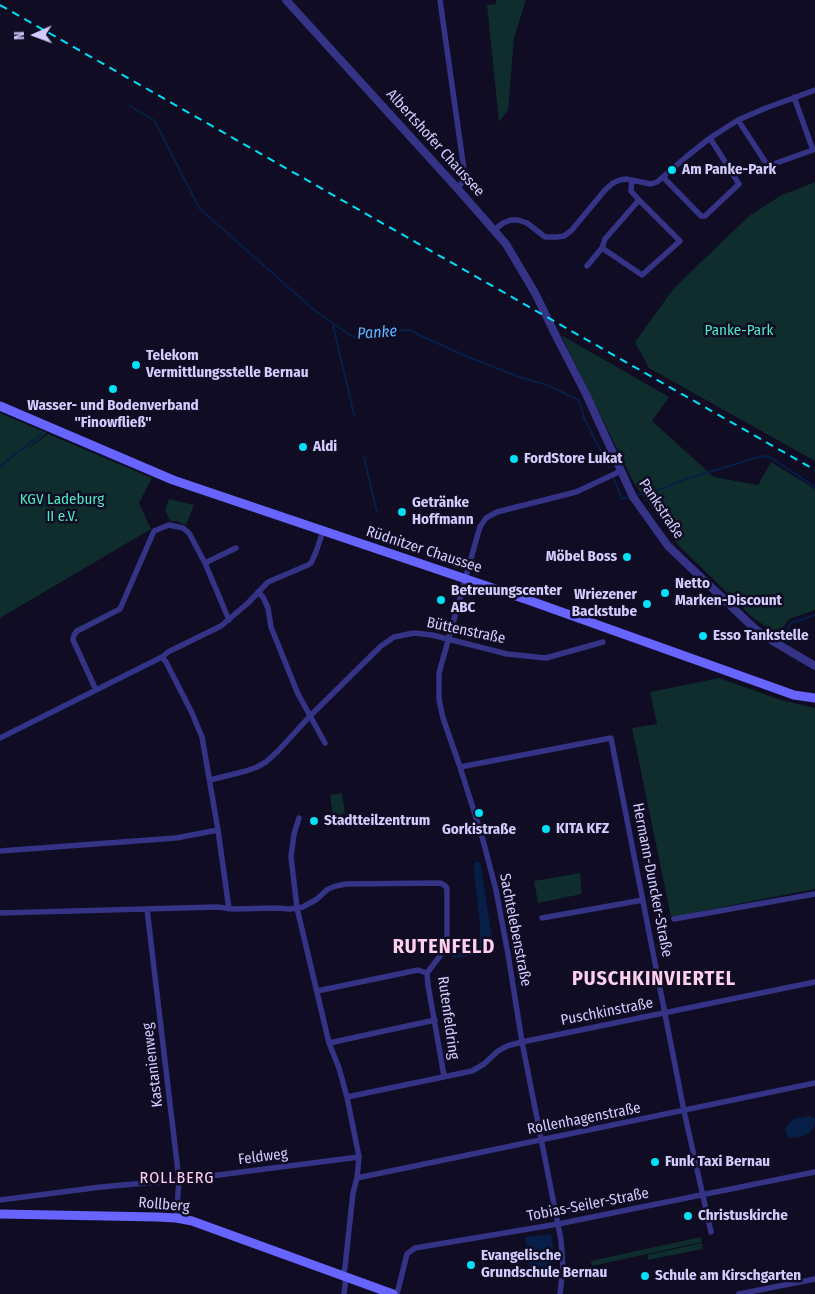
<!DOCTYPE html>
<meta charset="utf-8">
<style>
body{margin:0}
#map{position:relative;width:815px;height:1294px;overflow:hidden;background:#0f0c23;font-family:"Fira Sans Condensed",sans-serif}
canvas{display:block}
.north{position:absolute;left:10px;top:10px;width:50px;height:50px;-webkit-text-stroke:4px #0f0c23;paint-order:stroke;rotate:268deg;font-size:14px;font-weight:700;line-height:20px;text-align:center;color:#d3cdff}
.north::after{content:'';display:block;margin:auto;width:18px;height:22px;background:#d3cdff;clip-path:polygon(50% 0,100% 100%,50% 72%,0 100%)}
</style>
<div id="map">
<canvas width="815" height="1294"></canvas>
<div class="north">N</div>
</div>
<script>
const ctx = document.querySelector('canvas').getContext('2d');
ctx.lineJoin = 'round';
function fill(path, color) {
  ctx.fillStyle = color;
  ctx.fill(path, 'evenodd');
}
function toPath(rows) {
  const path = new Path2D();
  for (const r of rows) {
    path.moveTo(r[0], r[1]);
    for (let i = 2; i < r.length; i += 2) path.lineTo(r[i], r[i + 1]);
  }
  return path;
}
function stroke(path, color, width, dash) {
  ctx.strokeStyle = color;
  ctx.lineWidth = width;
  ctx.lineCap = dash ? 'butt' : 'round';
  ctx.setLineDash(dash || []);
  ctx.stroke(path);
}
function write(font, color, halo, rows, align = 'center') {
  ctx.font = font + ' "Fira Sans Condensed",sans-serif';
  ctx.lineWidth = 5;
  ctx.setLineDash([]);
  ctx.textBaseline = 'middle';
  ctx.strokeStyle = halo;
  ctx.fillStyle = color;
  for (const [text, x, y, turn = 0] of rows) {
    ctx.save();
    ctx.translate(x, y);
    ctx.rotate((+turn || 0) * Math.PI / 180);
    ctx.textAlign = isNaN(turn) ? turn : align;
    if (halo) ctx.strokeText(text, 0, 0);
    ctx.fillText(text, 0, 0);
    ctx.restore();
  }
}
fill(toPath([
 [496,0,526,0,514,38,508,110,499,122,487,5,496,4],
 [815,182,815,461,649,368,635,342,674,288,749,216,780,196],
 [561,335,669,397,652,421,714,477,758,485,771,462,815,489,815,610,789,619,778,635,752,617,679,546,634,483],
 [0,413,47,433,24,452,48,434,152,478,139,503,151,529,0,618],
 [169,499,194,505,186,525,176,521,170,521,165,510],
 [719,678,781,700,815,708,815,889,671,917,632,728,657,724,650,692],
 [342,793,345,814,333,816,330,795],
 [580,873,582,894,538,903,534,881],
 [701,1237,702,1242,592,1266,591,1261],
 [702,1243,703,1249,648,1260,647,1255]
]), '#0e2d2c');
fill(toPath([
 [475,862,479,862,481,866,493,945,493,950,479,955,453,958,451,956,453,953,475,950,480,947,480,926,474,870],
 [808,1116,815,1118,815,1124,810,1133,801,1137,791,1138,787,1136,785,1129,793,1119],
 [551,1234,554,1253,553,1268,530,1272,525,1237]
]), '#071f46');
stroke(toPath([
 [130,106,155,121,199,208,314,310,351,336,359,337,387,331,410,330,421,336,466,356,519,377,547,385,579,400,584,418,609,468],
 [333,325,354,415],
 [364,458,377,512],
 [0,466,42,434],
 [614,479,622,499,629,497],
 [637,495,656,491,686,479,762,456,770,457,815,487],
 [781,640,791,623,815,615]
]), '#071f46', 2);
stroke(toPath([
 [440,0,464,170,463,182,457,188],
 [738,120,768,166,813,150,794,97],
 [663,177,701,216,705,216,739,184,710,138],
 [494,230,503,223,511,220,518,220,527,223,545,237,557,237,564,236,571,231,605,190,613,183,620,180,626,179,651,184,657,182,686,157,710,138,738,120,766,108,815,90],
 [602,248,642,275,680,241,639,200,631,191,632,180],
 [587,266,602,248,605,239,639,200],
 [205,563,236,548],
 [258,592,263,597,268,608,271,627,298,694,325,743],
 [162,657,166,662,192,713,202,737,218,830,229,909],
 [96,690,73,640,74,635,77,631,120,609,154,531,169,525,183,528,189,533,205,563,229,620],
 [0,738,162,657,168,652,221,626,248,603,268,582,308,565,311,563,316,552,323,531],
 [460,767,611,738,684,1111,711,1232],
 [210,780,246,771,257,767,266,762,278,751,310,716,381,646,394,637,414,633,432,635,507,654,546,658,603,642],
 [299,818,294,834,291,857,297,908,329,1043,339,1068,347,1097,472,1071,484,1064,498,1051,507,1046,522,1042,815,982],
 [0,851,176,838,218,830],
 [147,909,179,1180,176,1218],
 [0,913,217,907,234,909,276,908,290,909,303,907,317,899,328,889,336,886,346,884,440,883,444,885,447,888,447,936,444,947,440,956,427,973,428,985,444,1076],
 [542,918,643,900],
 [674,919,815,894],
 [317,991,418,970,427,973],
 [329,1043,435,1020],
 [347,1097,359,1157],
 [357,1178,815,1083],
 [0,1200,101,1187,179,1180,359,1157,357,1178,353,1193,345,1267,343,1275],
 [344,1294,346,1277],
 [397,1294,407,1254,415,1248,558,1224,815,1172],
 [560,1294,563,1267,561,1240,522,1042,508,954,496,890,483,840,460,767,443,718,439,699,439,673,477,537,480,527,486,518,497,512,576,492,621,471],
 [739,1294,815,1279]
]), '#353386', 5.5);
stroke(toPath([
 [286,0,457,188,506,244,535,293,558,340,586,394,633,497,668,546,754,628,771,640,815,666]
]), '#353386', 8);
stroke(toPath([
 [0,406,173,480,528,600,794,695,815,698],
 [0,1214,157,1217,176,1218,192,1221,393,1294]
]), '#6764ff', 9);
stroke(toPath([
 [0,5,815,470]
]), '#00e1f8', 2, [8, 6]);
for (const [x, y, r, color] of [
 [672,170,5,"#00e1f8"],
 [136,365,5,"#00e1f8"],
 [113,389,5,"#00e1f8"],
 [303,447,5,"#00e1f8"],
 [514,459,5,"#00e1f8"],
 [402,512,5,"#00e1f8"],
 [627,557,5,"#00e1f8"],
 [665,593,5,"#00e1f8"],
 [441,600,5,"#00e1f8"],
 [647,604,5,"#00e1f8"],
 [703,636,5,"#00e1f8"],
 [479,813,5,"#00e1f8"],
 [314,821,5,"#00e1f8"],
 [546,829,5,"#00e1f8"],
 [655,1162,5,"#00e1f8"],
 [688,1216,5,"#00e1f8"],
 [471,1265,5,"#00e1f8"],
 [645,1276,5,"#00e1f8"]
]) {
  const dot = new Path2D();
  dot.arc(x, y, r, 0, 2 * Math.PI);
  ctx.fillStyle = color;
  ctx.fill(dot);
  stroke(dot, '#0f0c23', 2);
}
write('15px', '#d3cdff', '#0f0c23', [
 ["Albertshofer Chaussee",435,143,48],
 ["Pankstraße",661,509,56],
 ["Rüdnitzer Chaussee",424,550,18],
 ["Büttenstraße",466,631,12],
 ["Hermann-Duncker-Straße",652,880,79],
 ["Sachtelebenstraße",515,930,79],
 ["Puschkinstraße",607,1012,-11],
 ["Rutenfeldring",448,1018,82],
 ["Kastanienweg",153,1065,-97],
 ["Rollenhagenstraße",584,1119,-11],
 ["Feldweg",263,1157,-7],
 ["Rollberg",164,1205,5],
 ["Tobias-Seiler-Straße",588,1205,-11]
]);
write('bold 15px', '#d3cdff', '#0f0c23', [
 ["Am Panke-Park",682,170],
 ["Telekom",146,356],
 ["Vermittlungsstelle Bernau",146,373],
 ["Wasser- und Bodenverband",113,406,"center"],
 ["\"Finowfließ\"",113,423,"center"],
 ["Aldi",313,447],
 ["FordStore Lukat",524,459],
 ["Getränke",412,503],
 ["Hoffmann",412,520],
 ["Möbel Boss",617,557,"right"],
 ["Netto",675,584],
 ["Marken-Discount",675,601],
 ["Betreuungscenter",451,591],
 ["ABC",451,608],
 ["Wriezener",637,595,"right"],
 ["Backstube",637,612,"right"],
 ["Esso Tankstelle",713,636],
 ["Stadtteilzentrum",324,821],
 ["KITA KFZ",556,829],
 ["Gorkistraße",479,830,"center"],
 ["Funk Taxi Bernau",665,1162],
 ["Christuskirche",698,1216],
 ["Evangelische",481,1256],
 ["Grundschule Bernau",481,1273],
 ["Schule am Kirschgarten",655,1276]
], 'left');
write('15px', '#4fe9c2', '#0f0c23', [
 ["Panke-Park",739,331],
 ["KGV Ladeburg",62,500],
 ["II e.V.",62,517]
]);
write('italic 16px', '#5bb4ff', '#0f0c23', [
 ["Panke",377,333,-4]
]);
ctx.letterSpacing = '1px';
write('16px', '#ffcfee', '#0f0c23', [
 ["ROLLBERG",177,1179]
]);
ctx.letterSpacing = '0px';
ctx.letterSpacing = '1px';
write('bold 20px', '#ffcfee', '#0f0c23', [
 ["RUTENFELD",444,947],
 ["PUSCHKINVIERTEL",654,979]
]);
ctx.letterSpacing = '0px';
</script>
